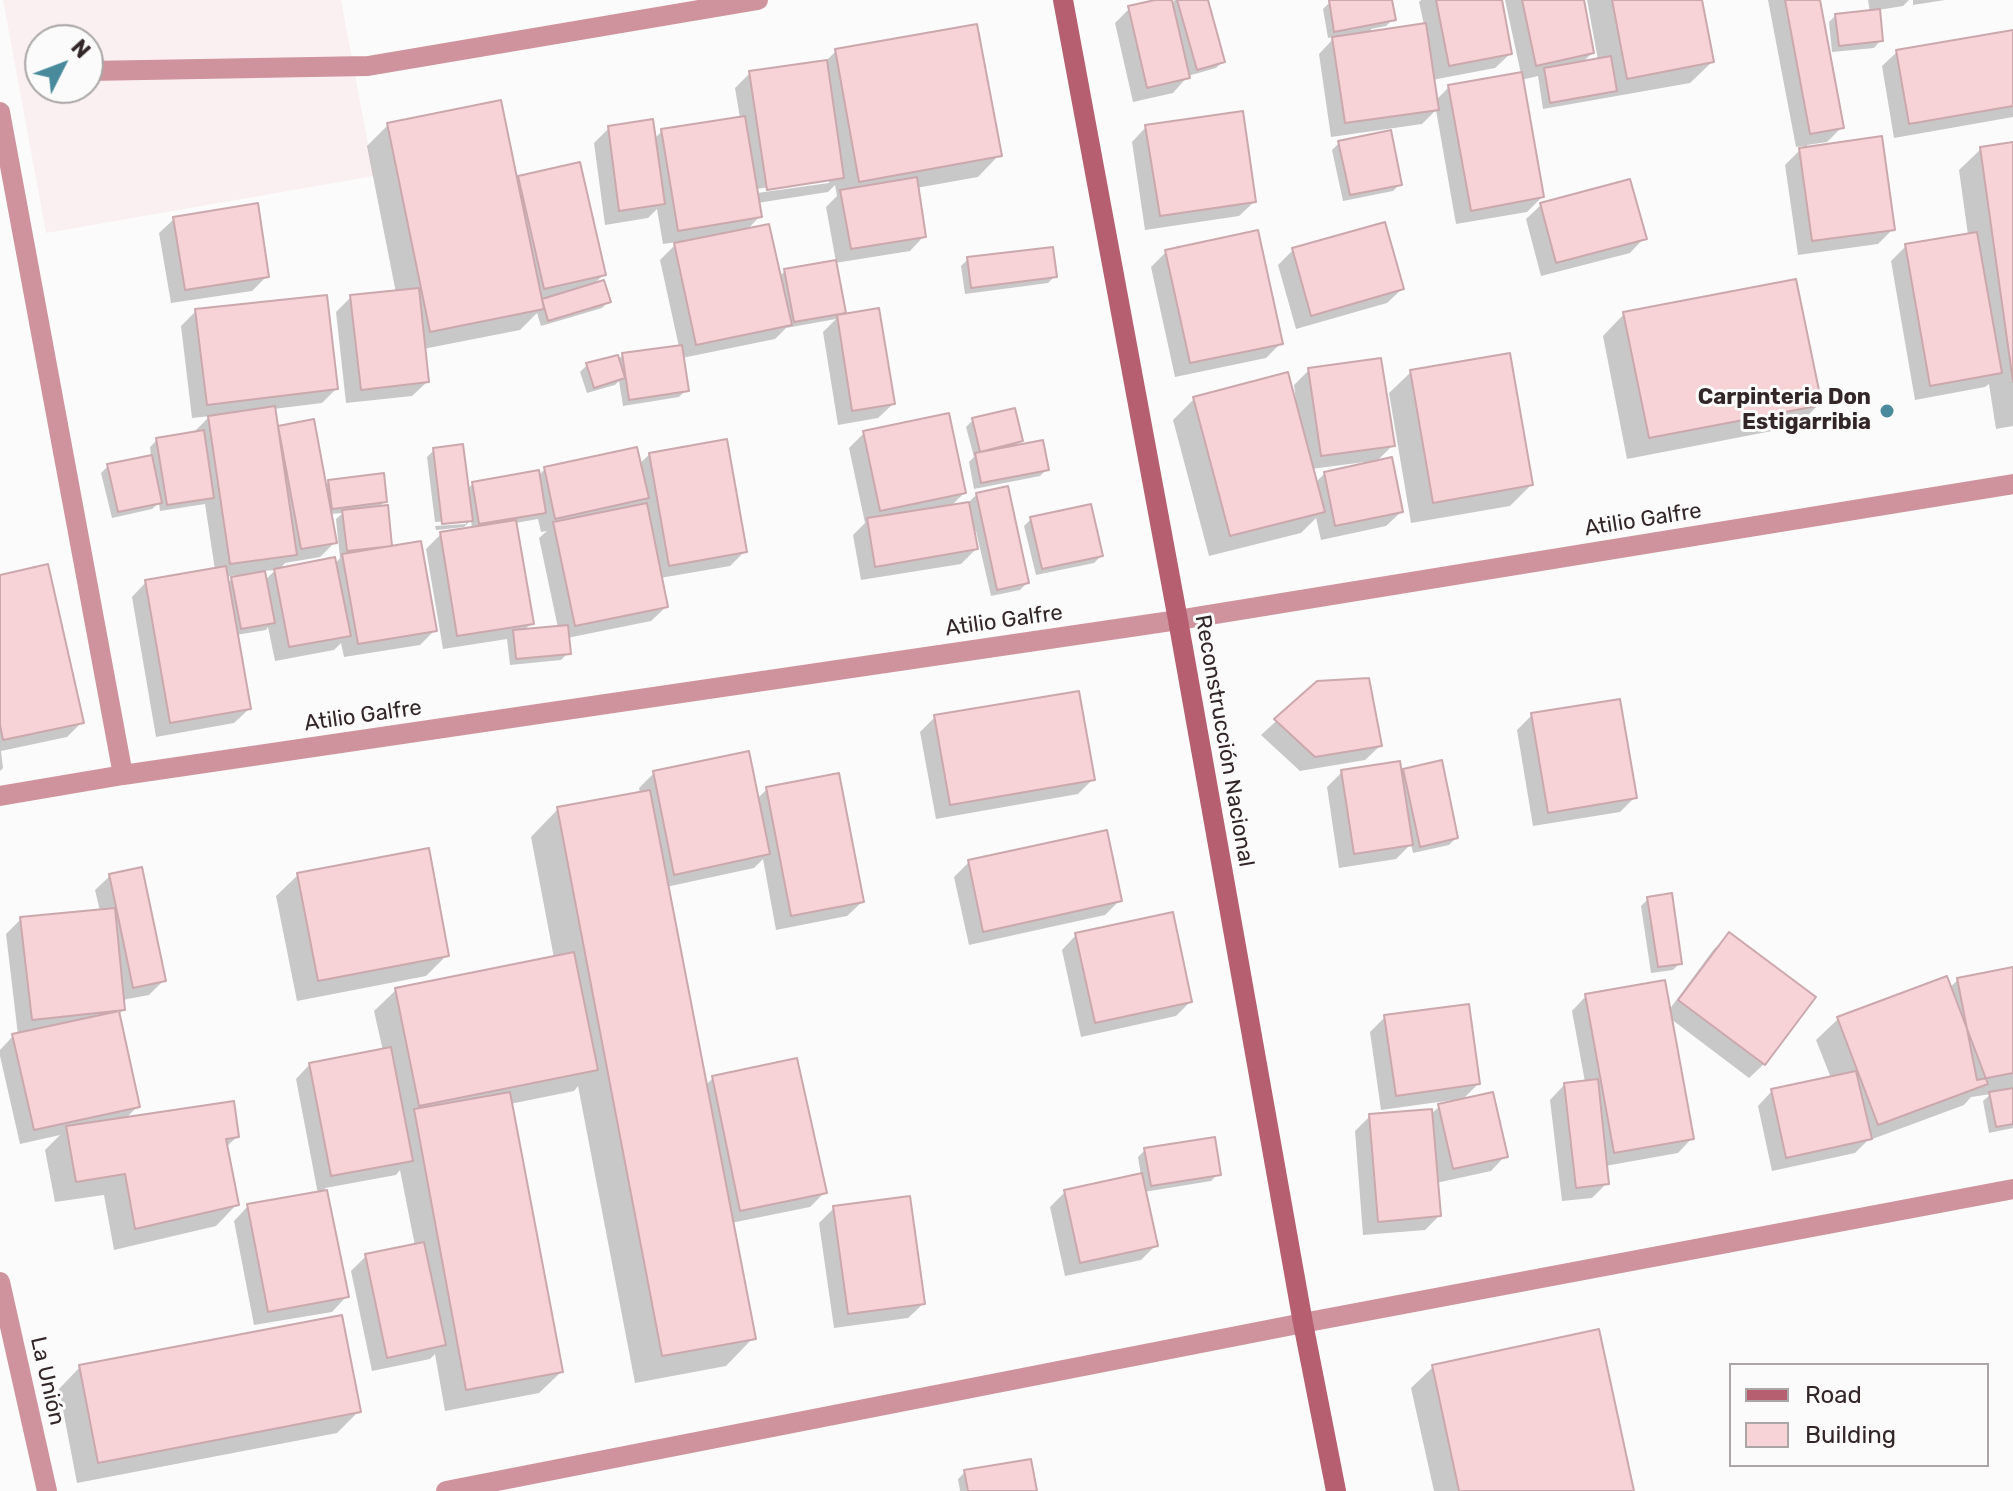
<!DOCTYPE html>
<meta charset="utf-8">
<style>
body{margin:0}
#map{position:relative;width:2013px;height:1491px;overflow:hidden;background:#fafbfa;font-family:Rubik,sans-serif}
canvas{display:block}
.legend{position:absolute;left:1729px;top:1363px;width:260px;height:104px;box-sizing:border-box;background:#fafbfa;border:2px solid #aaa6a6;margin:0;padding:10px 14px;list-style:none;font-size:24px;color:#332628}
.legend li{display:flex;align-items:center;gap:16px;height:40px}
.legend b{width:40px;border:2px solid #aaa6a6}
.north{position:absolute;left:24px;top:24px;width:80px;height:80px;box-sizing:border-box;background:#fafbfa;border:2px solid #aaa6a6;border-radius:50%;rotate:48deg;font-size:22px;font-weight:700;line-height:32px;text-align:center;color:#332628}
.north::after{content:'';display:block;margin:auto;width:28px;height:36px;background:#498a9c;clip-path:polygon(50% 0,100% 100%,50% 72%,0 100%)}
</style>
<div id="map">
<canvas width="2013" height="1491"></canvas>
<ul class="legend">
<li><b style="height:10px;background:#b55f70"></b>Road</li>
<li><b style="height:22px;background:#f7d2d7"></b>Building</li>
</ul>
<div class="north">N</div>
</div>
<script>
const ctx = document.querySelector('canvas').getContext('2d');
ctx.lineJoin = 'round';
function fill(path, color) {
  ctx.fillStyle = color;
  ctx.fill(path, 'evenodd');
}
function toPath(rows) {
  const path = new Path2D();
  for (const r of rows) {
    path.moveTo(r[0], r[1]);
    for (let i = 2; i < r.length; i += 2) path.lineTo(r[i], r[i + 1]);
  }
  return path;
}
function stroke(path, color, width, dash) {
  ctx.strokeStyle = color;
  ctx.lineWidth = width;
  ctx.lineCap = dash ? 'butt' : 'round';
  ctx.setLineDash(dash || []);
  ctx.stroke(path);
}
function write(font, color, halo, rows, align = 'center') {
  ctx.font = font + ' Rubik,sans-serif';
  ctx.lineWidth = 6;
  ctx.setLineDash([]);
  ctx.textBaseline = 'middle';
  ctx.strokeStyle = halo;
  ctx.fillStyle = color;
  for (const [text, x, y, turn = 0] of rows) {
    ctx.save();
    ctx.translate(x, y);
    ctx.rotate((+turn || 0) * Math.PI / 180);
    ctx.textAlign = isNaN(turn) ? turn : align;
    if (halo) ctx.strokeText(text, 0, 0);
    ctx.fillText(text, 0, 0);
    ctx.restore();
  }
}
fill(toPath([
 [3,0,341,0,374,176,46,233],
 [40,40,88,40,88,88,40,88]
]), '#faf0f2');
fill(toPath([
 [1164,0,1170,0,1171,4,1175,0,1206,0,1223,61,1216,68,1188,76,1173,93,1133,102,1115,23,1130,8],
 [1341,0,1390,0,1393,19,1386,26,1371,29,1371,33,1424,25,1419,2,1421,0,1499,0,1510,54,1495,68,1432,80,1435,101,1449,87,1521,74,1505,0,1582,0,1592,53,1582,63,1598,60,1587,0,1700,0,1712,62,1690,83,1543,109,1538,76,1521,80,1542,197,1527,212,1456,224,1436,110,1422,124,1331,137,1319,54,1336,36,1328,38,1323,9,1330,2],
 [1768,0,1818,0,1842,127,1827,142,1807,145,1808,149,1893,229,1878,244,1798,255,1785,165,1804,146,1796,147],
 [1868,0,1909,0,1903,6,1878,10,1881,40,1874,48,1832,52,1829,22,1836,15,1870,12],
 [1913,0,1945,0,1913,5],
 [2013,32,2013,117,1894,138,1882,66,1897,52],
 [836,51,999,155,978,177,916,188,924,236,910,251,835,263,844,312,839,317,893,404,878,418,838,425,823,332,836,319,786,328,775,339,682,358,686,390,679,397,623,406,619,381,615,385,587,393,580,372,587,365,617,360,623,355,679,347,660,260,678,242,663,244,657,209,648,218,605,225,594,143,609,128,654,139,662,131,740,118,735,88,750,73,825,62],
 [829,179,829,183,757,193,756,189],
 [835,185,837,196,826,207,836,262,785,271,779,277,746,231,760,216,757,203,828,192],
 [388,125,516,181,519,177,604,274,593,285,609,301,602,308,541,326,537,313,520,330,423,349,427,382,412,396,346,403,336,312,351,297,396,293,367,146],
 [1146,127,1254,202,1239,216,1145,230,1132,142],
 [1339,143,1400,184,1393,191,1343,201,1332,150],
 [2013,144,2013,426,1996,429,1989,384,1985,387,1915,400,1891,261,1906,246,1968,235,1959,170,1981,149],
 [1541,205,1644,238,1630,253,1541,276,1526,219],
 [174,219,267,276,252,291,171,303,159,233],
 [1293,250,1402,289,1387,303,1296,329,1278,265],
 [1166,252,1281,343,1266,358,1175,377,1151,267],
 [968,259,1055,276,1048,283,965,294,961,266],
 [196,311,336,389,322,403,273,409,276,428,312,422,324,486,329,482,385,501,378,508,390,545,435,630,420,645,344,657,341,643,334,650,275,661,268,627,266,630,236,635,249,709,234,723,156,737,132,597,146,582,215,570,205,504,160,511,159,503,152,509,112,518,101,473,108,466,151,457,150,447,157,440,194,432,210,416,192,418,181,326],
 [343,513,336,519,340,558,335,564,279,570,285,563,320,557,335,542,330,514],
 [276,570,270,575,265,581,263,571],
 [236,575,227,584,226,577],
 [1624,314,1819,404,1798,426,1627,459,1603,336],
 [1309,370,1393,445,1375,463,1401,512,1386,526,1321,540,1316,518,1301,533,1209,556,1173,420,1194,399,1296,401,1294,385],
 [1365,462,1365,465,1325,473,1315,483,1311,469],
 [1411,372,1531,485,1510,506,1411,523,1389,393],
 [973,420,1020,441,1014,448,1047,469,1040,476,974,489,969,462,974,457,966,427],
 [864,433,964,493,950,507,970,504,970,501,977,494,1027,583,1020,590,991,596,976,531,973,532,976,549,961,564,861,580,853,535,865,523,849,448],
 [434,450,467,489,473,484,538,476,545,469,639,464,650,454,745,551,730,566,660,578,666,607,651,621,567,638,568,653,561,660,510,665,507,639,443,649,426,549,441,534,472,529,471,520,464,527,436,530,435,526,466,524,466,520,435,522,427,457],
 [538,519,541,532,547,531,539,538,558,628,524,631,531,623,515,523],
 [1031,519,1101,556,1094,563,1036,575,1024,526],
 [0,577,82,722,67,737,1,751,3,768,0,771],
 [1318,683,1380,746,1365,760,1300,771,1261,735],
 [1532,715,1635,797,1620,812,1533,826,1517,730],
 [935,717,1093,779,1078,794,936,819,920,732],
 [1404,770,1456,838,1449,845,1413,853,1411,844,1396,859,1339,868,1327,787,1342,772,1400,774],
 [654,773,757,799,767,789,862,902,847,916,776,930,763,859,754,868,666,887,705,1086,713,1078,825,1192,810,1207,731,1223,753,1338,726,1366,635,1383,578,1086,574,1091,510,1104,561,1372,539,1393,445,1411,435,1354,430,1359,372,1371,351,1271,366,1256,415,1246,400,1170,396,1175,325,1188,346,1297,332,1312,254,1325,234,1221,248,1206,318,1194,296,1079,310,1064,383,1051,374,1011,396,990,554,958,531,837,558,809,640,793,639,788],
 [969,862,1120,900,1105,915,969,945,954,877],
 [298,875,447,955,426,976,297,1001,276,896],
 [110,876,164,980,149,995,122,1000,123,1010,118,1015,138,1106,125,1119,237,1137,225,1148,237,1204,216,1226,114,1250,104,1195,55,1202,45,1150,60,1135,20,1144,0,1056,0,1050,13,1036,18,1035,6,934,21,919,100,911,95,890],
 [1648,899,1680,963,1673,970,1651,973,1641,906],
 [1076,935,1190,1002,1176,1016,1081,1037,1062,950],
 [1729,935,1764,1064,1749,1078,1671,1019,1692,1138,1678,1153,1605,1166,1607,1183,1592,1198,1562,1201,1550,1100,1564,1085,1585,1082,1572,1011,1586,996,1669,1010,1714,949],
 [2013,969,2013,1128,1989,1133,1983,1101,1991,1094,1971,1097,1964,1105,1867,1141,1855,1153,1772,1171,1758,1106,1772,1091,1831,1078,1816,1040,1838,1019,1949,988,1958,980],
 [1385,1017,1478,1084,1460,1102,1505,1156,1491,1171,1436,1183,1439,1216,1425,1230,1363,1235,1355,1131,1370,1116,1430,1115,1440,1106,1454,1103,1453,1100,1381,1110,1370,1032],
 [1145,1150,1218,1174,1211,1181,1144,1192,1155,1246,1141,1260,1065,1276,1050,1207,1065,1192,1141,1176,1138,1157],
 [834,1208,923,1304,908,1318,834,1328,819,1223],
 [80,1367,359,1411,337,1433,77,1483,59,1389],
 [1433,1367,1632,1491,1434,1491,1411,1388],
 [965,1472,1035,1491,960,1491,958,1479]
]), '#0003');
const building = toPath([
 [1155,0,1172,0,1190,78,1147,88,1128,6,1155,0],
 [1177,0,1208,0,1225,62,1197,70,1177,0],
 [1329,0,1392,0,1396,20,1334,32,1329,0],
 [1436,0,1502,0,1512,54,1449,66,1436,0],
 [1522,0,1584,0,1594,53,1536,66,1522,0],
 [1612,0,1702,0,1714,62,1627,79,1612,0],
 [1785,0,1820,0,1844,128,1810,134,1785,0],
 [1880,9,1883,41,1839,46,1835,14,1880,9],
 [1426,23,1439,110,1345,123,1332,37,1426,23],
 [977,24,1002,156,859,182,835,49,977,24],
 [2013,30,2013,106,1909,124,1896,50,2013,30],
 [1611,56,1617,91,1550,103,1544,68,1611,56],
 [827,60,844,178,767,190,749,71,827,60],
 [1522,72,1544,197,1471,211,1448,85,1522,72],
 [501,100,544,309,430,332,387,123,501,100],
 [1243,111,1256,202,1160,216,1145,125,1243,111],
 [745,116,762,217,678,231,661,129,745,116],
 [653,119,665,204,619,211,608,126,653,119],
 [1391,130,1402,185,1350,195,1338,141,1391,130],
 [1882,136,1895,230,1812,241,1799,148,1882,136],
 [2013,142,2013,382,1980,147,2013,142],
 [580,162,606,275,544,289,518,176,580,162],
 [917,177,926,237,851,249,840,190,917,177],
 [1630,179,1647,239,1556,263,1540,203,1630,179],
 [258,203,269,277,185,290,173,217,258,203],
 [1385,222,1404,289,1311,316,1292,248,1385,222],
 [769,224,792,325,696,345,674,243,769,224],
 [1258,230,1283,344,1190,363,1165,250,1258,230],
 [1977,232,2002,373,1930,386,1905,244,1977,232],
 [1053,247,1057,277,971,288,967,257,1053,247],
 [836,260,846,313,794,322,784,269,836,260],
 [1796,279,1822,405,1649,438,1623,312,1796,279],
 [604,280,611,302,548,321,542,299,604,280],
 [419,288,429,382,361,390,350,295,419,288],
 [327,295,338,389,207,405,195,309,327,295],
 [879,308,895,404,852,411,837,315,879,308],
 [682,345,689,391,629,400,622,353,682,345],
 [1510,353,1533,485,1433,503,1410,370,1510,353],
 [618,355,625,378,594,388,586,363,618,355],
 [1381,358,1395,446,1321,456,1308,368,1381,358],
 [1288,372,1325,512,1230,536,1193,397,1288,372],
 [275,406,297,555,230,564,208,416,275,406],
 [1015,408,1023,441,980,452,972,418,1015,408],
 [949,413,966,493,880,511,863,431,949,413],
 [314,419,337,543,301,549,278,426,314,419],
 [204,430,214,498,167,505,156,438,204,430],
 [727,439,747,552,669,566,649,453,727,439],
 [1043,440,1049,470,981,483,975,453,1043,440],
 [463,444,473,521,442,524,433,448,463,444],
 [637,447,649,498,555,519,544,467,637,447],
 [152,455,162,503,118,512,107,464,152,455],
 [1392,457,1403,512,1335,526,1324,472,1392,457],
 [539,470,546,513,479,524,472,482,539,470],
 [384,473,387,502,332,509,328,480,384,473],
 [1008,486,1029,583,997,590,976,493,1008,486],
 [969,502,978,549,875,567,867,518,969,502],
 [647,503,668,607,575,626,553,522,647,503],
 [1091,504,1103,556,1042,569,1030,517,1091,504],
 [388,505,392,546,347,551,342,510,388,505],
 [516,520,534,624,457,636,440,532,516,520],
 [421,541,437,631,358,644,342,554,421,541],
 [335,557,351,636,289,647,274,569,335,557],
 [48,564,84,723,3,740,0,725,0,575,48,564],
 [226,566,251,709,170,723,145,580,226,566],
 [265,571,275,623,241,629,231,577,265,571],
 [568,625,571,654,516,659,513,630,568,625],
 [1369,678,1382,746,1315,757,1274,719,1317,681,1369,678],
 [1079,691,1095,780,950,805,934,715,1079,691],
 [1620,699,1637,798,1548,813,1531,713,1620,699],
 [749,751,770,854,674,875,653,771,749,751],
 [1442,760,1458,838,1420,847,1403,769,1442,760],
 [1400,761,1413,845,1354,854,1341,770,1400,761],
 [839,773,864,902,791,916,766,787,839,773],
 [650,790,756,1339,662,1356,557,807,650,790],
 [1107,830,1122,901,983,932,968,860,1107,830],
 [429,848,449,956,318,981,297,873,429,848],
 [142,867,166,981,133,988,109,874,142,867],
 [1672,893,1682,964,1658,967,1647,897,1672,893],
 [115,908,125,1010,32,1020,20,917,115,908],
 [1173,912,1192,1002,1095,1023,1075,933,1173,912],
 [1729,932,1816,997,1765,1065,1678,1000,1729,932],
 [574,952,598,1070,419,1106,395,988,574,952],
 [2013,967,2013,1073,1977,1080,1957,978,2013,967],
 [1947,976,1988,1084,1878,1125,1837,1017,1947,976],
 [1665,980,1694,1139,1614,1153,1585,994,1665,980],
 [1469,1004,1480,1084,1396,1096,1384,1015,1469,1004],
 [119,1011,140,1107,34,1130,12,1034,119,1011],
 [391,1047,413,1161,331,1176,309,1063,391,1047],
 [797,1058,827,1193,740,1211,712,1076,797,1058],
 [1856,1071,1872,1139,1786,1158,1771,1089,1856,1071],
 [1598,1079,1609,1184,1576,1188,1564,1083,1598,1079],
 [2013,1088,2013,1124,1996,1127,1989,1092,2013,1088],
 [510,1092,563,1372,466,1390,414,1109,510,1092],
 [1493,1092,1508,1157,1453,1169,1438,1104,1493,1092],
 [234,1101,239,1137,226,1139,239,1205,135,1229,125,1174,76,1182,66,1126,234,1101],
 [1432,1109,1441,1216,1378,1222,1369,1114,1432,1109],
 [1215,1137,1221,1175,1151,1186,1144,1148,1215,1137],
 [1142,1173,1158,1246,1080,1263,1064,1190,1142,1173],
 [327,1190,349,1297,268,1312,247,1204,327,1190],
 [910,1196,925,1304,848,1314,833,1206,910,1196],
 [424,1242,446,1345,387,1358,365,1254,424,1242],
 [342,1315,361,1412,98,1463,79,1365,342,1315],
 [1599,1329,1634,1491,1459,1491,1432,1365,1599,1329],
 [1031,1459,1037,1491,968,1491,964,1470,1031,1459]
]);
fill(building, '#f7d2d7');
stroke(building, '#cba8ad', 2);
stroke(toPath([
 [88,71,368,66,758,0],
 [0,112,123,775],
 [0,796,123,775,1178,620,2013,484],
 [0,1282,47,1491],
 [446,1491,1303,1323,2013,1189]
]), '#cf939d', 20);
stroke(toPath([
 [1063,0,1178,620,1303,1323,1336,1491]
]), '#b55f70', 20);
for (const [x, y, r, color] of [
 [1887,411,8,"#498a9c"]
]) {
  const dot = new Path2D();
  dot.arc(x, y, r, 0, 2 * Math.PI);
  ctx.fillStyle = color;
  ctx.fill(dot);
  stroke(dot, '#fafbfa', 3);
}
write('bold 22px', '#332628', '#fafbfa', [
 ["Carpinteria Don",1871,398],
 ["Estigarribia",1871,423]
], 'right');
write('22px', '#332628', '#fafbfa', [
 ["Atilio Galfre",1643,520,-9],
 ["Atilio Galfre",1004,621,-8],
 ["Atilio Galfre",363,716,-8],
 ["Reconstrucción Nacional",1224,741,80],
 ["La Unión",47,1381,77]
]);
</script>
